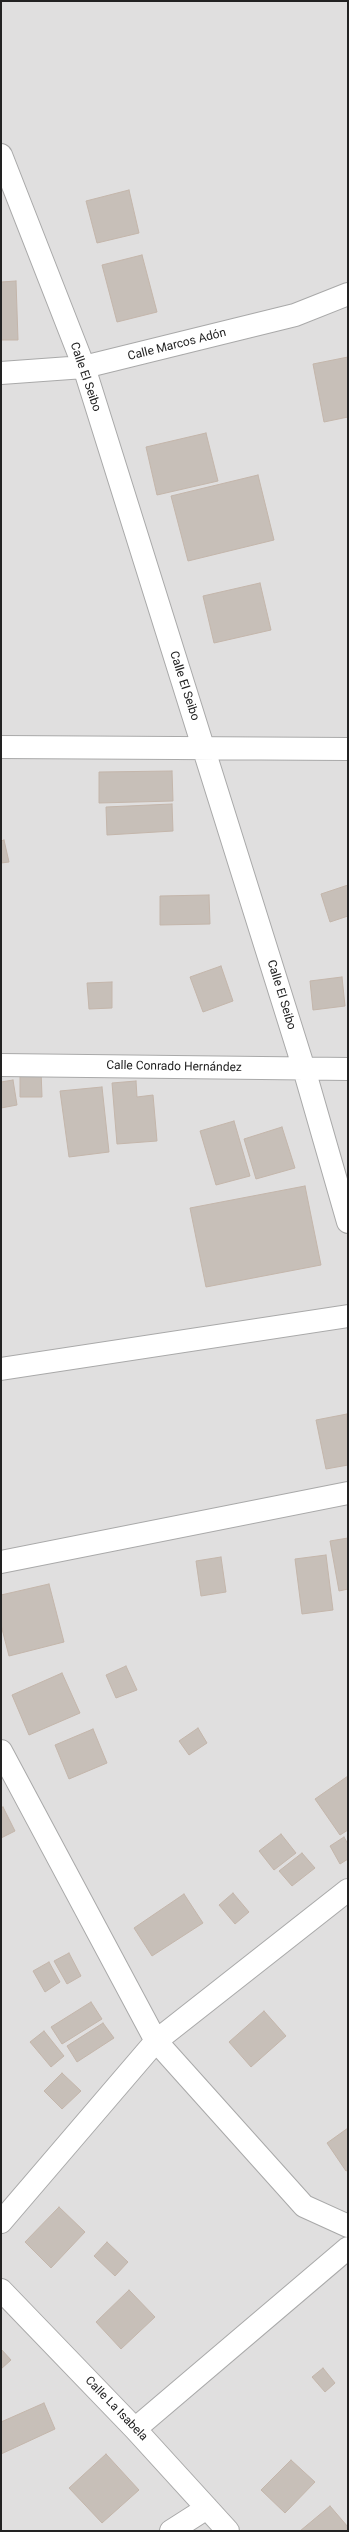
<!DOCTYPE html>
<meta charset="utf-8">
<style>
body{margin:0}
#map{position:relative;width:349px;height:2532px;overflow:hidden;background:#f2efe9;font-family:Roboto,sans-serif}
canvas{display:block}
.frame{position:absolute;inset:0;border:2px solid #222;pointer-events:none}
</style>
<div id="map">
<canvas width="349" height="2532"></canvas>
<div class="frame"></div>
</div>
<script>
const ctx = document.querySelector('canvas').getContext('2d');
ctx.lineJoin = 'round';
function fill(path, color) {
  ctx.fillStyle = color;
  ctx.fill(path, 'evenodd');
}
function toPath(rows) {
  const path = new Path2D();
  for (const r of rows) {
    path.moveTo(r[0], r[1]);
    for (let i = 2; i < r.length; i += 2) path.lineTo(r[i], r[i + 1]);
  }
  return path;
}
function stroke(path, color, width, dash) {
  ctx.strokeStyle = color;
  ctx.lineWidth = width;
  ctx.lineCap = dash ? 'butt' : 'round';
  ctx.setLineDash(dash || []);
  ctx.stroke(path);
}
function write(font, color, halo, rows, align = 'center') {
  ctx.font = font + ' Roboto,sans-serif';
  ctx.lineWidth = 3;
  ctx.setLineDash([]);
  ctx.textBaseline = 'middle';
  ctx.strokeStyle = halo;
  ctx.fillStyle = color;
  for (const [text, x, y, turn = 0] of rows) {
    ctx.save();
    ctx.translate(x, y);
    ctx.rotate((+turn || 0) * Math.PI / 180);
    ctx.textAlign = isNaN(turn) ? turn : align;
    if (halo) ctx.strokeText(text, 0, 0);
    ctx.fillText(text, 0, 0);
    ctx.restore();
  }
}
fill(toPath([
 [1,1,348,1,348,2531,1,2531]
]), '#e0dfdf');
const building = toPath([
 [129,190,139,233,97,243,86,201,129,190],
 [142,255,157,312,117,322,102,265,142,255],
 [16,281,18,340,1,340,1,282,16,281],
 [348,357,348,417,324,422,313,364,348,357],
 [206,433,218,481,157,495,146,447,206,433],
 [258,475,274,540,188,561,171,496,258,475],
 [260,583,271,630,214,643,203,596,260,583],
 [172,771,173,801,99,803,99,772,172,771],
 [172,804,173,831,107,835,106,807,172,804],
 [4,840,9,862,1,863,1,841,4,840],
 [348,885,348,916,330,922,321,894,348,885],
 [209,895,210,924,160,925,160,896,209,895],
 [221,966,233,1001,203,1012,190,977,221,966],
 [342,977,345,1006,313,1010,310,981,342,977],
 [112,982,112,1008,89,1009,87,983,112,982],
 [41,1070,42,1097,20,1097,20,1071,41,1070],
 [13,1080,17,1105,1,1108,1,1082,13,1080],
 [136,1081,137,1097,153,1095,157,1141,117,1144,112,1083,136,1081],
 [102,1087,109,1152,69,1157,60,1091,102,1087],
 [234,1121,250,1176,216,1185,200,1131,234,1121],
 [282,1127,295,1168,256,1179,244,1139,282,1127],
 [305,1186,321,1265,206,1287,190,1208,305,1186],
 [347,1414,348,1465,326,1469,316,1420,347,1414],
 [348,1538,348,1589,339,1591,330,1541,348,1538],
 [326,1555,333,1610,302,1614,295,1559,326,1555],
 [221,1557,226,1592,201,1596,196,1561,221,1557],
 [49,1584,64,1642,9,1656,1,1625,1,1595,49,1584],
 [126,1666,137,1690,116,1698,106,1675,126,1666],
 [62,1673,80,1713,29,1735,12,1695,62,1673],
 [198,1728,207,1743,189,1755,179,1741,198,1728],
 [93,1729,107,1763,69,1779,55,1745,93,1729],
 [348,1776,348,1830,340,1835,315,1799,348,1776],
 [3,1807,15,1831,1,1838,1,1808,3,1807],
 [281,1834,296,1853,274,1870,259,1851,281,1834],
 [344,1837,348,1844,348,1859,340,1864,330,1846,344,1837],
 [302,1853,315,1868,292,1886,279,1871,302,1853],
 [233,1893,249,1912,235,1924,219,1905,233,1893],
 [184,1894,203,1923,152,1956,134,1928,184,1894],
 [69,1953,81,1976,67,1984,54,1961,69,1953],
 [49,1962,60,1982,45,1992,33,1971,49,1962],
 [91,2002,102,2019,62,2044,51,2027,91,2002],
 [264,2011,286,2036,251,2067,229,2042,264,2011],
 [103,2023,114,2038,77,2062,67,2046,103,2023],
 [44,2031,64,2056,51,2067,30,2042,44,2031],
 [62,2073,81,2091,62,2109,44,2091,62,2073],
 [348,2128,348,2170,346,2171,327,2143,348,2128],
 [59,2207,85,2232,51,2268,25,2242,59,2207],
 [107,2242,128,2262,115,2276,94,2256,107,2242],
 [129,2290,155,2317,121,2349,96,2322,129,2290],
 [1,2349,11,2360,1,2369,1,2349],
 [323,2368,335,2383,325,2392,312,2377,323,2368],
 [44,2403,55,2429,1,2454,1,2422,44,2403],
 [106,2454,139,2490,102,2523,69,2488,106,2454],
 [291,2460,315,2482,285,2513,261,2490,291,2460],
 [330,2506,348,2527,348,2531,300,2531,330,2506]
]);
fill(building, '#c7bfb8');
stroke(building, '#c4b6ab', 1);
const street = toPath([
 [1,155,84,367,304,1069,348,1222],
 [1,373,84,367,295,315,348,294],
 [1,747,348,749],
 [1,1065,348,1069],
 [1,1369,348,1316],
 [1,1562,348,1493],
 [1,1751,156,2041,348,1890],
 [1,2222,156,2041,304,2206,348,2226],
 [1,2290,135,2429,228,2531],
 [135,2429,348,2248],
 [171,2531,207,2508]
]);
stroke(street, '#a9a9a9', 24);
stroke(street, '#fff', 22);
write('12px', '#222', '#fff', [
 ["Calle Marcos Adón",177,345,-14],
 ["Calle El Seibo",85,377,71],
 ["Calle El Seibo",184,686,72],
 ["Calle El Seibo",281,995,73],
 ["Calle Conrado Hernández",174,1067,1],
 ["Calle La Isabela",116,2409,46]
]);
</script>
